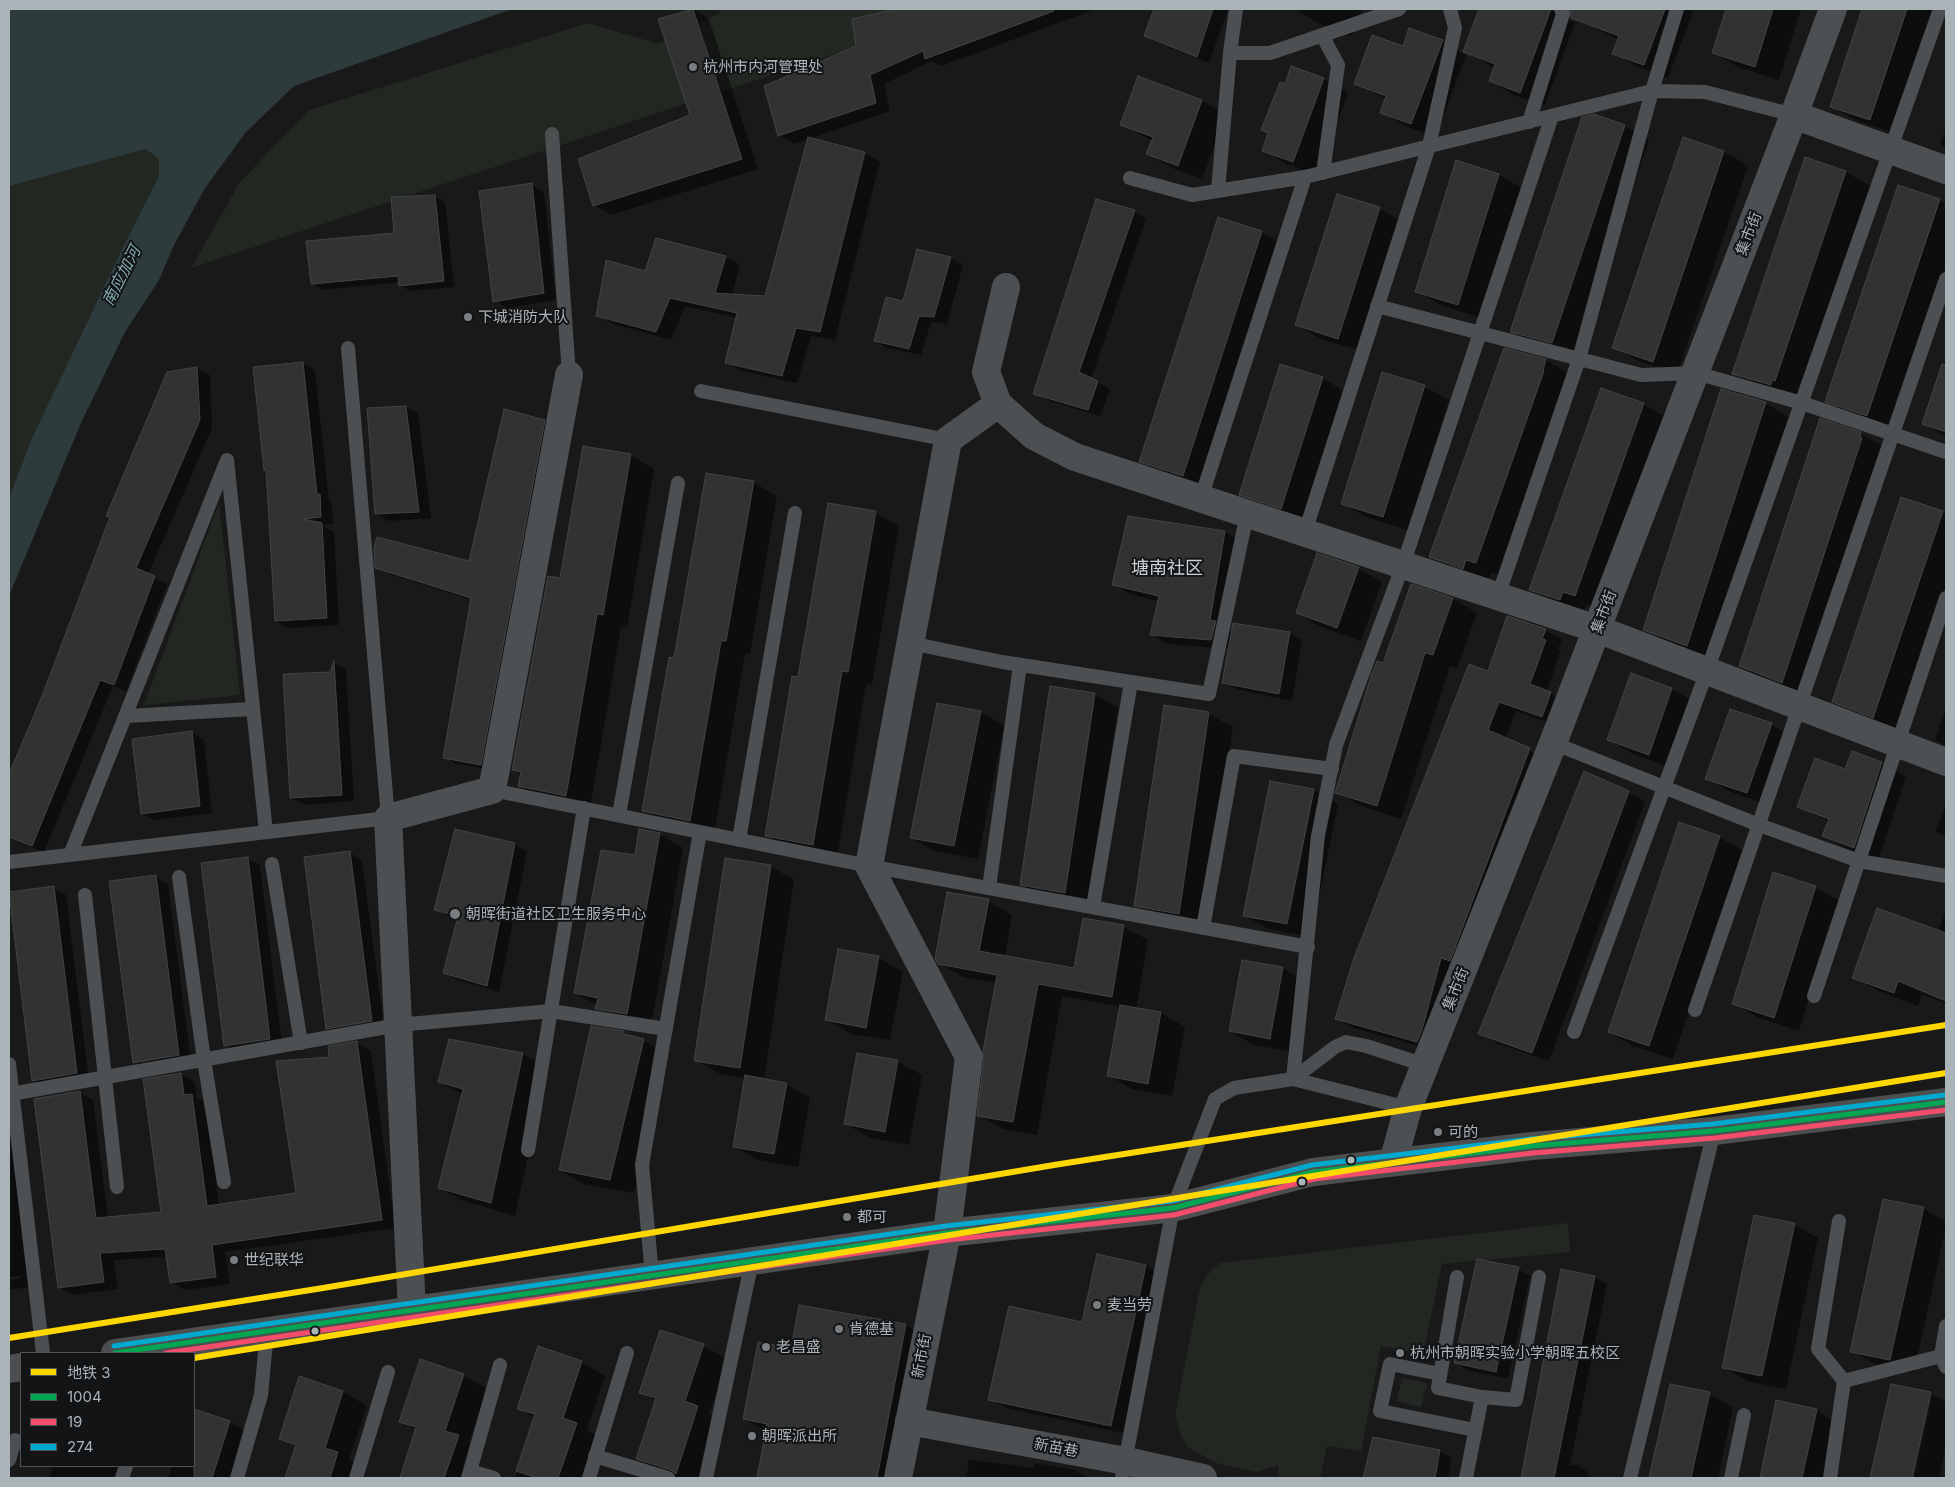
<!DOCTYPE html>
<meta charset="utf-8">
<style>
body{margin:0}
#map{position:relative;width:1955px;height:1487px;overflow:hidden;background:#191919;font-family:Inter,"Noto Sans SC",sans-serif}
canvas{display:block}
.frame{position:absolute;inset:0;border:10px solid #abb4b9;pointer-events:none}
.legend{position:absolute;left:20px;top:1352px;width:175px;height:115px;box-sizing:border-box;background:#131415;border:1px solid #505457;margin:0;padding:6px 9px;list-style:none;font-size:15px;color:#abb4b9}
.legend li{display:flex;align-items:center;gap:10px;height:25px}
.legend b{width:25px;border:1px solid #505457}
</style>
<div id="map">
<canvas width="1955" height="1487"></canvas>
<div class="frame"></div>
<ul class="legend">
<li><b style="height:6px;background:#ffd700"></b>地铁 3</li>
<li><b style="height:6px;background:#00a651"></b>1004</li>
<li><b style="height:6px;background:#f44d6c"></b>19</li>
<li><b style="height:6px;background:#00a9ce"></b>274</li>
</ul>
</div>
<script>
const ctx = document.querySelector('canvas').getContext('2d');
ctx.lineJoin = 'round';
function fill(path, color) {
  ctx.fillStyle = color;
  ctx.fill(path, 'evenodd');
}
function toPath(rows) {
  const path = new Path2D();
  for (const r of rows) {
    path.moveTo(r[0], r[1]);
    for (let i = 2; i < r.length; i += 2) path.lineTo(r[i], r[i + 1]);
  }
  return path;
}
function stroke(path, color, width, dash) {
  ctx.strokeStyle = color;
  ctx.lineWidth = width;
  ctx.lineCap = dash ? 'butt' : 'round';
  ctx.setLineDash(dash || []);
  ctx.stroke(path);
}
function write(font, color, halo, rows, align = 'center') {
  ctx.font = font + ' Inter,"Noto Sans SC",sans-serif';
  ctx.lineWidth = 4;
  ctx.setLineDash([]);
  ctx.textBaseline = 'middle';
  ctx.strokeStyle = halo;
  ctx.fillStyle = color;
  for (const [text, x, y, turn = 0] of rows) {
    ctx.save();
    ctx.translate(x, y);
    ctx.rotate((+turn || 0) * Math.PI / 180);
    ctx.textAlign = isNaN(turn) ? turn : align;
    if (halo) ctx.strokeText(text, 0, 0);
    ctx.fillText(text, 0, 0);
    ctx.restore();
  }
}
fill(toPath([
 [723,9,970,9,191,268,240,182,309,110,588,23,659,44,718,14],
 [146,149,159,159,159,176,123,247,32,438,9,498,9,186],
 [219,503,240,695,144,705],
 [1568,1223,1570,1252,1442,1264,1423,1354,1381,1346,1361,1451,1327,1446,1320,1478,1279,1477,1278,1465,1257,1472,1216,1463,1189,1448,1181,1436,1175,1416,1200,1288,1207,1275,1220,1263],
 [1402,1378,1427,1383,1421,1407,1397,1401]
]), '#222821');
fill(toPath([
 [9,9,512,9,294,86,246,132,205,188,174,245,159,280,125,332,81,423,9,596,9,498,32,438,123,247,159,176,159,159,146,149,9,186]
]), '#2e3b3c');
fill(toPath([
 [693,9,709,19,758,169,611,215,594,205,691,116],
 [903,9,1096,9,941,66,932,61,884,84,890,111,809,139,865,153,880,162,835,340,811,336,797,383,742,371,727,362,738,318,685,306,671,340,613,324,597,315,645,273,725,257,740,265,732,295,766,297,809,139,794,144,779,135,858,47,853,20],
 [1156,9,1228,9,1209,63,1158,43,1146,36],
 [1299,9,1362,9,1352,36,1322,25,1298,11],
 [1480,9,1493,9,1512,16,1515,9,1549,9,1575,23,1545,105,1514,95,1490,81,1495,68,1465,51],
 [1594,9,1694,9,1668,78,1638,67,1614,53,1619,40,1588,24],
 [1728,9,1801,9,1779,80,1738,67,1714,53],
 [1863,9,1935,9,1895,133,1855,120,1831,106],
 [1442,41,1466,55,1436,137,1405,126,1381,112,1386,99,1356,83,1404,48],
 [1292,67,1324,79,1348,93,1317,175,1287,164,1263,150,1269,134,1262,130,1285,85],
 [1202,101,1226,115,1202,179,1172,168,1148,154,1152,141,1122,124],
 [1625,126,1649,140,1576,356,1535,345,1511,331],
 [1946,127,1946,149,1940,145],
 [1724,152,1748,166,1677,374,1638,361,1614,347],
 [1806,159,1846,172,1870,186,1800,394,1797,393,1795,398,1757,387,1733,373],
 [1499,175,1523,189,1482,318,1440,305,1416,291],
 [532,185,544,192,556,300,507,308,495,301],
 [434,196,445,202,454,287,410,291,400,285,400,282,323,290,312,283,396,234],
 [1939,200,1946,204,1946,265,1891,429,1851,415,1827,401],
 [1379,208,1403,222,1362,351,1321,339,1297,325],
 [1134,211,1146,219,1091,379,1110,389,1100,416,1047,400,1035,393],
 [1262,232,1286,246,1207,489,1164,475,1140,461],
 [951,258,963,265,947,324,931,322,921,355,887,348,875,341,903,303],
 [1946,357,1946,437,1924,424],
 [1546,360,1570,374,1500,576,1491,573,1488,581,1455,571,1431,557],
 [303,363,315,370,329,501,332,503,333,524,321,525,334,532,339,625,288,628,276,621],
 [197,368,210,375,212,428,148,575,167,584,126,691,113,686,44,852,9,838,9,779,43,697,168,373],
 [1383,374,1425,387,1449,400,1408,530,1366,517,1342,503],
 [1322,378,1346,392,1306,521,1264,508,1240,494],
 [1765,403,1789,417,1711,659,1669,643,1645,629],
 [1643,404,1667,418,1599,609,1587,604,1584,613,1554,603,1530,589],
 [406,407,418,414,431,518,389,521,377,514],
 [1821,420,1861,434,1885,447,1806,696,1764,680,1740,666],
 [544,422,556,428,493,770,456,764,445,757,472,600,389,574,377,567,470,562],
 [630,455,654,469,627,628,621,627,590,809,544,800,520,786,522,775,513,770,561,580],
 [753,482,777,496,750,654,745,654,714,834,668,825,644,811,676,659],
 [1942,512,1946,514,1946,585,1897,730,1858,715,1834,701],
 [875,513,899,526,872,685,866,684,837,858,790,849,766,835,799,679],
 [1129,518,1225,532,1241,542,1226,628,1232,632,1289,633,1302,640,1292,701,1236,689,1224,682,1232,642,1230,641,1228,649,1168,644,1152,635,1159,601,1130,594,1114,584],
 [1358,568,1382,582,1361,641,1321,627,1297,613],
 [1453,599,1477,613,1457,668,1450,666,1401,819,1361,806,1337,792,1384,665],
 [1545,630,1562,639,1558,649,1561,650,1547,691,1567,702,1558,726,1516,711,1505,739,1546,759,1434,1050,1353,1028,1336,1018,1489,672],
 [335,663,346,670,354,801,304,805,291,797],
 [1632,675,1672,689,1696,703,1673,768,1633,754,1609,740],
 [1094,694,1118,708,1088,906,1045,898,1021,884],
 [1165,707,1209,714,1233,727,1203,927,1159,919,1135,905],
 [1946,707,1946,746,1935,740],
 [980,712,1004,726,978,859,935,851,911,838],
 [1771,725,1795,738,1771,806,1731,792,1707,778],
 [192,733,204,740,212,813,154,820,142,813],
 [1852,753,1882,763,1906,777,1878,861,1848,849,1824,836,1829,822,1798,806,1846,771],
 [1314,790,1338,804,1311,937,1269,929,1245,916],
 [1628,792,1645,802,1549,1061,1496,1043,1480,1033],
 [1946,803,1946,837,1936,831],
 [659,834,683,848,651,1027,621,1022,597,1008,597,1005,575,993,636,856],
 [1719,837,1743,851,1673,1059,1633,1046,1609,1032],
 [514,844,527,852,499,992,457,980,444,972,458,919,448,916,436,909],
 [350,853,362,860,384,1027,339,1035,327,1028],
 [247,858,260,865,282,1045,238,1052,225,1045],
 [770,866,794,880,764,1080,786,1084,810,1098,798,1167,758,1160,734,1146,746,1078,720,1074,696,1060],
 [156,877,168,884,191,1062,146,1070,134,1063],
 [1815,887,1839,901,1799,1031,1757,1017,1733,1003],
 [54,888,66,895,89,1080,45,1088,33,1081,9,894],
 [988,901,1012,915,1005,957,1075,970,1084,920,1124,927,1148,940,1136,1009,1161,1013,1185,1027,1172,1096,1132,1089,1108,1075,1121,1007,1062,996,1037,1135,1003,1129,979,1115,997,983,963,977,939,963],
 [1946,910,1946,1004,1922,994,1918,1006,1878,991,1854,977,1938,931],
 [879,958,903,972,890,1040,851,1034,827,1020],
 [1282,968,1306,982,1294,1052,1254,1045,1230,1031],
 [624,1032,633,1038,643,1040,667,1054,634,1193,584,1184,560,1170],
 [450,1041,523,1054,547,1068,515,1216,464,1201,440,1188,463,1095,439,1082],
 [357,1043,371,1051,395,1228,225,1252,230,1284,185,1290,171,1282,167,1257,114,1260,118,1289,73,1295,59,1287,79,1092,93,1100,108,1218,162,1213,181,1074,195,1082,197,1098,206,1103,219,1206,298,1194,331,1058],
 [858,1055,898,1062,922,1075,909,1145,870,1138,846,1124],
 [9,1130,30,1287,9,1290,9,1280,21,1278,20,1276,9,1277],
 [1923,1208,1946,1222,1946,1226,1914,1373,1876,1365,1852,1351],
 [1794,1225,1818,1238,1786,1389,1747,1381,1723,1367],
 [1098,1255,1146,1266,1162,1275,1127,1434,1006,1408,990,1399,1083,1323],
 [1518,1269,1530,1276,1508,1379,1467,1370,1455,1363],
 [1562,1271,1594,1277,1607,1284,1570,1465,1577,1465,1589,1473,1588,1478,1523,1478],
 [906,1325,922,1335,895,1478,758,1478,767,1429,761,1428,745,1419,792,1350],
 [703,1346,727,1359,709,1414,722,1421,703,1478,681,1478,662,1473,638,1459,657,1401,640,1392],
 [581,1362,605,1376,587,1430,600,1438,587,1478,515,1478,535,1418,519,1408],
 [463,1375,487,1389,469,1443,482,1450,473,1478,401,1478,417,1430,401,1421],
 [300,1377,343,1392,367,1406,349,1460,362,1467,358,1478,286,1478,297,1447,280,1438],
 [1891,1385,1930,1393,1946,1402,1946,1446,1939,1478,1914,1478,1931,1400,1928,1400,1911,1478,1872,1478],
 [1671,1386,1709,1394,1733,1407,1718,1478,1651,1478],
 [1777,1402,1816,1410,1840,1424,1829,1478,1761,1478],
 [194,1411,230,1422,254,1436,240,1478,168,1478,172,1466,194,1466],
 [1374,1439,1439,1451,1452,1458,1448,1478,1364,1478],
 [969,1460,1034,1468,1035,1463,1075,1470,1089,1478,966,1478],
 [53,1466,125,1466,121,1478,49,1478]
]), '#0007');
const building = toPath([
 [693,9,742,159,593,206,578,159,690,115,658,19,693,9],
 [897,9,1053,9,1054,11,925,59,923,51,870,75,876,103,778,136,764,86,856,46,852,19,897,9],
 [1154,9,1213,9,1197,57,1144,36,1154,9],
 [1479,9,1551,9,1520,93,1489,81,1495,64,1463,52,1479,9],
 [1570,9,1665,9,1644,65,1612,54,1619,36,1571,18,1570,9],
 [1726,9,1773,9,1755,67,1712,53,1726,9],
 [1862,9,1907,9,1870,120,1830,107,1862,9],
 [1409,28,1443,40,1411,124,1380,113,1386,96,1354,84,1372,35,1403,46,1409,28],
 [1291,66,1324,78,1293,162,1262,151,1268,133,1261,130,1280,82,1285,84,1291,66],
 [1138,76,1202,100,1178,166,1146,154,1153,137,1120,125,1138,76],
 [1594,114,1625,125,1552,343,1510,332,1582,117,1594,114],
 [808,137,865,152,820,332,796,328,782,376,725,363,737,313,670,298,656,332,596,316,606,260,645,271,656,238,726,256,715,293,765,296,808,137],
 [1683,137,1724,151,1653,362,1612,348,1683,137],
 [1805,157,1846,171,1775,381,1772,380,1771,385,1732,374,1805,157],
 [1456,160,1499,174,1458,305,1415,292,1456,160],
 [532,183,544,293,493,302,479,191,532,183],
 [1898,185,1940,199,1867,416,1825,402,1898,185],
 [1337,194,1380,207,1338,339,1295,325,1337,194],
 [435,195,444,281,399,286,398,276,311,284,306,241,394,233,391,197,435,195],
 [1096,199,1135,210,1079,372,1098,381,1088,410,1033,394,1096,199],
 [1218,217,1262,231,1183,476,1139,462,1218,217],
 [917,249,951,257,934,317,919,316,909,349,874,341,886,297,903,301,917,249],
 [1504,348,1546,359,1543,370,1544,371,1476,563,1466,560,1463,569,1429,557,1504,348],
 [303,362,317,495,320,494,321,517,303,519,322,523,327,618,275,621,266,470,264,470,253,367,303,362],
 [1280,364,1323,377,1281,509,1239,495,1280,364],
 [1942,364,1946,365,1946,432,1922,424,1942,364],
 [197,367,200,420,136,568,155,576,114,685,100,680,32,846,9,837,9,774,42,696,110,517,106,516,167,372,197,367],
 [1382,372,1425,385,1383,517,1341,504,1382,372],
 [1601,388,1644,403,1575,596,1563,592,1560,600,1529,590,1601,388],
 [1721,389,1766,402,1687,646,1643,630,1721,389],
 [406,406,419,512,375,514,367,408,406,406],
 [504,409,545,420,481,765,443,758,471,598,375,568,374,548,377,537,469,561,504,409],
 [1820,418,1861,432,1860,437,1862,438,1782,683,1739,666,1820,418],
 [583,446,631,454,603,615,597,614,566,796,518,786,521,772,512,770,548,576,560,578,583,446],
 [706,473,754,481,726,641,721,641,690,821,642,811,669,657,674,658,706,473],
 [1901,497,1943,511,1873,718,1832,702,1901,497],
 [828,503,876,511,848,672,842,671,813,845,765,836,792,676,798,677,828,503],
 [1128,516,1225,531,1210,620,1216,621,1211,640,1150,635,1159,596,1112,585,1128,516],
 [1317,553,1359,567,1337,628,1296,613,1317,553],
 [1411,584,1453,598,1433,655,1425,653,1377,806,1335,793,1372,673,1377,661,1383,663,1411,584],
 [1507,616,1546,629,1542,639,1546,640,1530,684,1551,692,1542,717,1499,702,1488,730,1530,748,1450,961,1441,958,1422,1030,1417,1042,1335,1019,1354,958,1469,664,1488,671,1507,616],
 [1233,623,1290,632,1279,694,1222,683,1233,623],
 [334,661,342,795,290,798,283,674,330,672,334,661],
 [1631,673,1672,688,1649,755,1607,740,1631,673],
 [1050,686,1095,693,1065,893,1020,885,1050,686],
 [937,703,981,711,954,846,910,838,937,703],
 [1164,705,1209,712,1179,914,1134,906,1164,705],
 [1730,709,1772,723,1747,793,1705,779,1730,709],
 [192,731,200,806,141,814,132,739,192,731],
 [1852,751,1882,762,1854,848,1822,836,1829,819,1797,807,1815,758,1845,769,1852,751],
 [1584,771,1629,791,1532,1053,1478,1034,1584,771],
 [1270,781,1314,789,1287,924,1243,916,1270,781],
 [1679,822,1720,836,1649,1046,1608,1032,1679,822],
 [455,829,515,843,487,986,443,973,458,916,434,910,455,829],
 [639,829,660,833,627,1014,595,1009,598,998,574,993,601,850,635,855,639,829],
 [350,851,372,1021,326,1029,304,857,350,851],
 [248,857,270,1039,224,1046,201,863,248,857],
 [725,858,771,865,740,1068,694,1061,725,858],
 [1773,872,1816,886,1774,1018,1732,1004,1773,872],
 [156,875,179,1055,133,1063,109,881,156,875],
 [54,886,77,1073,32,1081,9,892,54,886],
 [947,892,989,899,979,951,1074,968,1083,918,1124,925,1112,997,1038,984,1013,1122,977,1116,984,1059,983,1051,997,975,938,964,935,959,947,892],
 [1877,908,1946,933,1946,1001,1898,981,1894,993,1852,978,1877,908],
 [838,949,879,956,866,1028,825,1020,838,949],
 [1242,960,1283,967,1270,1039,1229,1031,1242,960],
 [1120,1005,1161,1012,1148,1084,1107,1076,1120,1005],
 [591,1026,624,1031,624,1034,644,1039,610,1180,559,1170,591,1026],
 [449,1039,523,1053,491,1203,438,1188,463,1089,438,1082,449,1039],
 [357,1041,382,1220,212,1245,216,1277,170,1283,165,1249,100,1253,104,1282,58,1288,34,1099,80,1091,96,1218,161,1212,143,1079,181,1073,184,1095,192,1094,207,1206,296,1193,276,1061,329,1057,328,1046,357,1041],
 [857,1053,898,1060,885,1132,844,1124,857,1053],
 [745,1075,787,1083,774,1154,733,1147,745,1075],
 [1883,1199,1924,1207,1890,1360,1850,1352,1883,1199],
 [1754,1215,1795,1223,1762,1376,1722,1368,1754,1215],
 [1097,1254,1146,1265,1111,1426,988,1400,1009,1306,1082,1322,1097,1254],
 [1477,1259,1519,1267,1496,1372,1454,1363,1477,1259],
 [1561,1269,1595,1276,1554,1478,1521,1478,1561,1269],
 [799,1305,906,1324,877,1478,757,1478,767,1424,743,1419,758,1342,791,1348,799,1305],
 [660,1330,704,1344,685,1401,698,1406,676,1474,671,1470,636,1459,656,1398,639,1393,660,1330],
 [538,1346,582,1361,563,1418,577,1423,558,1478,537,1478,516,1471,535,1414,517,1409,538,1346],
 [420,1359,464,1374,445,1431,459,1435,444,1478,400,1478,416,1427,399,1422,420,1359],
 [299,1376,343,1391,325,1448,338,1452,330,1478,285,1478,296,1445,279,1439,299,1376],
 [1670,1384,1710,1392,1691,1478,1649,1478,1670,1384],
 [1891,1384,1931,1392,1912,1478,1870,1478,1891,1384],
 [1776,1400,1817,1409,1802,1478,1760,1478,1776,1400],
 [194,1409,230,1421,212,1478,194,1478,194,1409],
 [1373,1437,1440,1450,1435,1478,1363,1478,1373,1437]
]);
fill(building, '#323233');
stroke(building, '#414445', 1);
stroke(toPath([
 [1322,35,1338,65,1323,173],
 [1230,53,1270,53,1399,9],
 [1529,122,1563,14,1561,9],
 [552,134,569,375],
 [1130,178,1192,195,1305,177,1652,91,1705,92,1794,115],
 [1218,190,1230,53,1236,9],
 [1377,306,1641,375,1696,373,1802,403,1946,452],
 [701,391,948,440],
 [1201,498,1305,177],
 [1305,532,1429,146,1455,28,1450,9],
 [1498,596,1579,359,1652,91,1677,9],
 [910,643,1002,662,1209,694,1247,514],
 [126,716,253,709],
 [1553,743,1759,825,1859,861,1946,876],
 [492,790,869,866,1308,947],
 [619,815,678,483],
 [739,840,795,513],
 [70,855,227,460,266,832],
 [9,862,388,818,348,348],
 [272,864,301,1043],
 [179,877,204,1060,224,1182],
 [989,888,1020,665],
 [85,895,117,1187],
 [1093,907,1131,682],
 [1203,928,1234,756,1332,769],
 [1814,996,1946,598],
 [1695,1010,1946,279],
 [1574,1032,1707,671,1940,9],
 [9,1064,43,1353],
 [1293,1079,1318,836,1336,745,1403,565,1552,116],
 [1293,1079,1335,1047,1346,1042,1366,1046,1425,1065],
 [11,1094,398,1025,551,1011,666,1029],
 [528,1150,584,808],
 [652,1275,642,1165,700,832],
 [1457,1277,1438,1388,1482,1397],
 [1946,1326,1941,1356,1946,1367],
 [1440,1374,1390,1364,1380,1411,1475,1430],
 [1844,1381,1941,1356],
 [595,1456,668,1478],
 [9,1460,15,1440],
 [470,1471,494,1478],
 [122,1478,126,1466],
 [237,1478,261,1395,267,1331],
 [356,1478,388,1372],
 [468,1478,500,1365],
 [589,1478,627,1353],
 [706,1478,752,1261],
 [1122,1478,1173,1208,1215,1099,1234,1088,1293,1079,1408,1108],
 [1466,1478,1482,1397,1516,1400,1539,1277],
 [1630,1478,1714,1131],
 [1731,1478,1744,1415],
 [1830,1478,1844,1381,1818,1349,1839,1221]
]), '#4d5052', 14);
stroke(toPath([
 [1794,115,1946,170],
 [1006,287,986,372,998,404,1034,436,1075,457,1597,629,1946,762],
 [1393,1162,1408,1108,1553,743,1794,115,1833,9],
 [412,1310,388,818,492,790,569,375],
 [909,1421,1126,1461,1203,1478],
 [898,1478,947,1233,969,1057,869,866,948,440,998,404]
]), '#4d5052', 28);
stroke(toPath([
 [115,1353,947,1233,1173,1208,1313,1172,1532,1146,1714,1131,1946,1102],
 [9,1369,21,1367]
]), '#4c4e50', 28);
stroke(toPath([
 [115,1353,947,1233,1173,1208,1313,1172,1532,1146,1714,1131,1946,1102]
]), '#00a651', 5);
stroke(toPath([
 [166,1353,948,1240,1174,1215,1314,1179,1533,1153,1715,1138,1946,1110]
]), '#f44d6c', 5);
stroke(toPath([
 [114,1346,946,1226,1172,1201,1312,1165,1531,1139,1713,1124,1945,1095]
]), '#00a9ce', 5);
stroke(toPath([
 [9,1338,323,1288,1054,1165,1946,1025],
 [194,1358,1946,1073]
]), '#ffd700', 6);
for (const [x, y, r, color] of [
 [693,67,5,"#787e81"],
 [468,317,5,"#787e81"],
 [455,914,6,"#787e81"],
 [1438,1132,5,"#787e81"],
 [1351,1160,4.5,"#abb4b9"],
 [1302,1182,4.5,"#abb4b9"],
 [847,1217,5,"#787e81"],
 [234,1260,5,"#787e81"],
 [1097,1305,5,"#787e81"],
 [839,1329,5,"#787e81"],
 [315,1331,4.5,"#abb4b9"],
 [766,1347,5,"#787e81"],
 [1400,1353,5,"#787e81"],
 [752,1436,5,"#787e81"]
]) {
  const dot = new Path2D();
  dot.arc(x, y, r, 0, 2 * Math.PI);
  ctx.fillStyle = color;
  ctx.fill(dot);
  stroke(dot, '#131415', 2);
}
write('15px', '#abb4b9', '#131415', [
 ["杭州市内河管理处",703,67],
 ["下城消防大队",478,317],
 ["朝晖街道社区卫生服务中心",466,914],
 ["可的",1448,1132],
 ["都可",857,1217],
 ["世纪联华",244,1260],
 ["麦当劳",1107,1305],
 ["肯德基",849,1329],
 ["老昌盛",776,1347],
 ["杭州市朝晖实验小学朝晖五校区",1410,1353],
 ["朝晖派出所",762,1436]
], 'left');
write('15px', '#abb4b9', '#131415', [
 ["集市街",1749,234,-69],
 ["集市街",1604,612,-69],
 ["集市街",1456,989,-68],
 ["新市街",922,1356,-79],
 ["新苗巷",1056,1448,11]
]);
write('italic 16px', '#84abb3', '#131415', [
 ["南应加河",122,276,-63]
]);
write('18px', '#ccd1d5', '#131415', [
 ["塘南社区",1167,569]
]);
</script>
